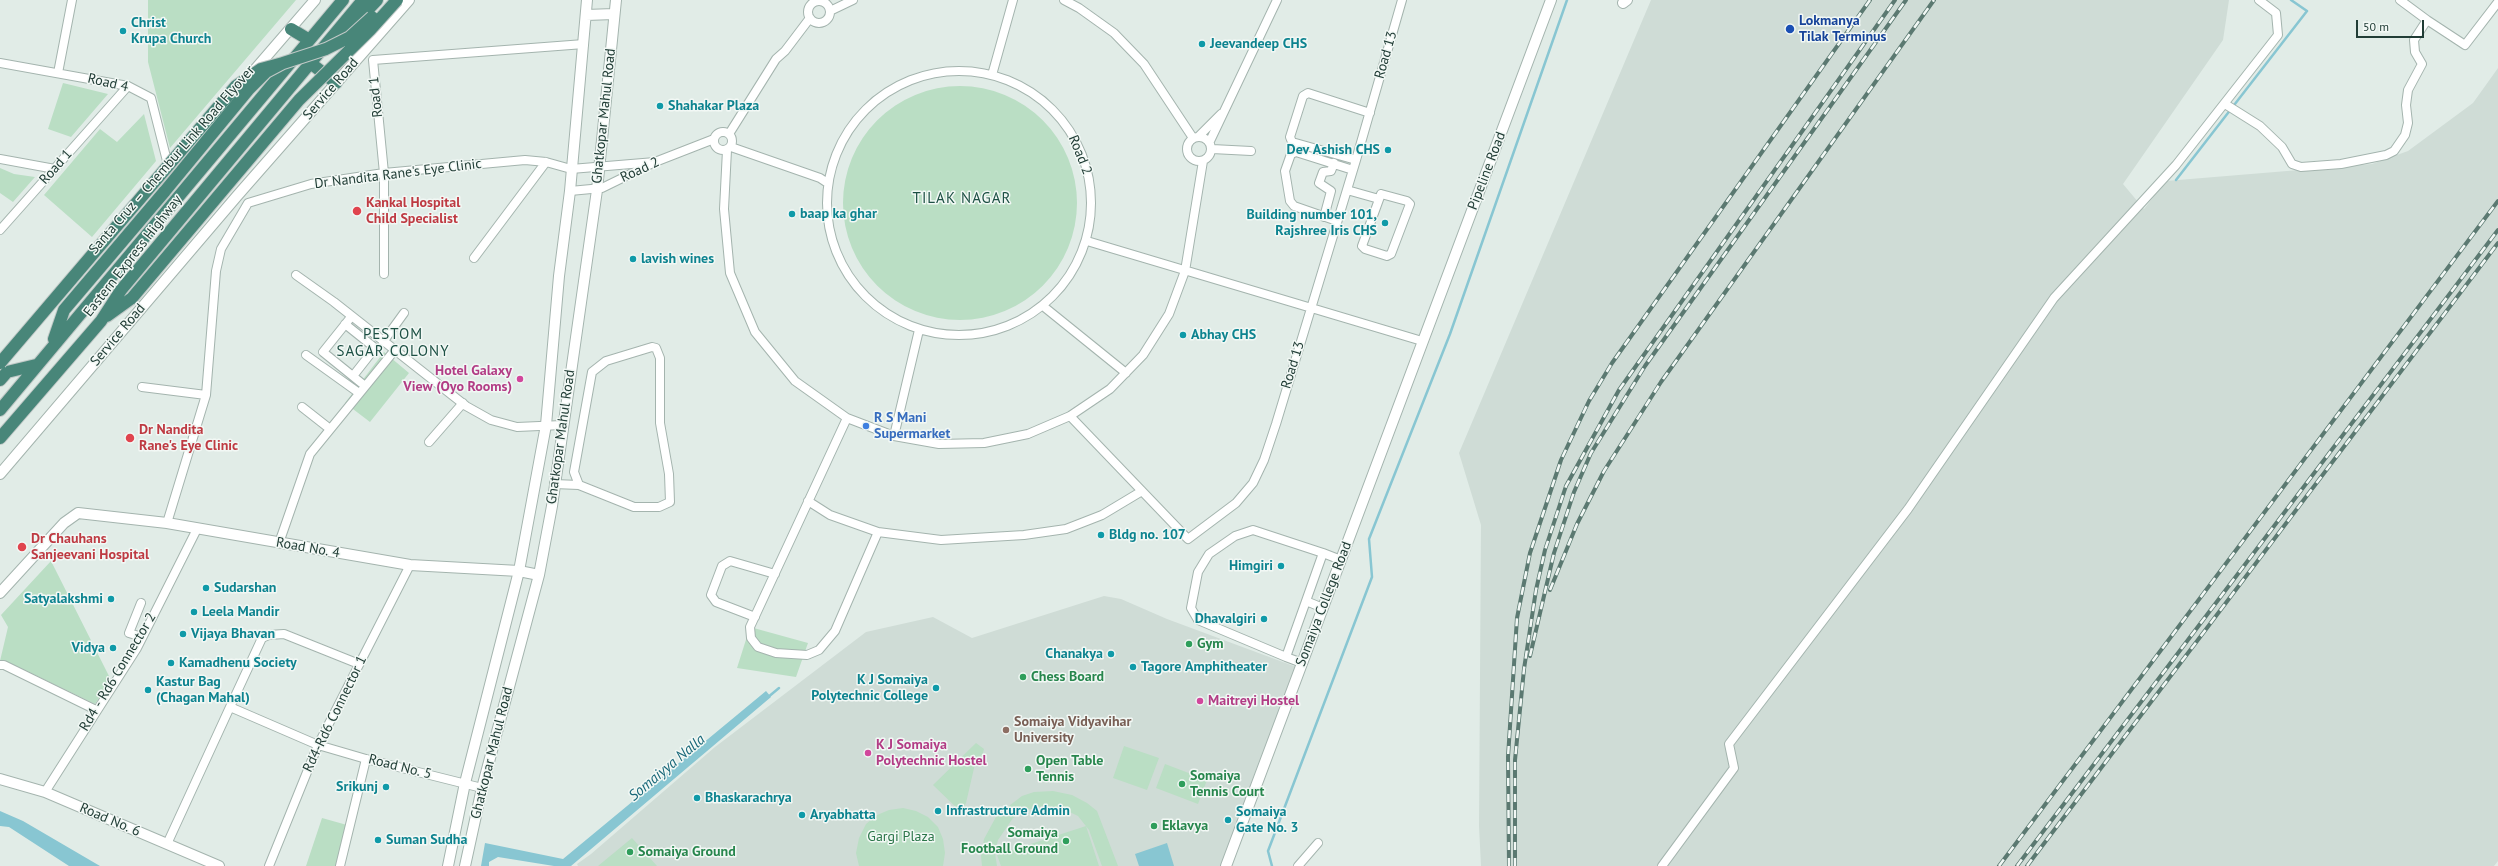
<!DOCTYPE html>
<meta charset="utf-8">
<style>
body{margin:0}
#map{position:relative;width:2498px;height:866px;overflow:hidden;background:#e1ece7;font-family:"PT Sans",sans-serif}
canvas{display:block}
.scale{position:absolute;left:2356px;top:20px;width:68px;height:18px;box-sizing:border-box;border:2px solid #213d36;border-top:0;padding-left:5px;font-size:12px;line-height:14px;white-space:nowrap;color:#213d36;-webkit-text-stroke:3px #f2f8f5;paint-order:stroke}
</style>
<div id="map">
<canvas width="2498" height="866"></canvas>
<div class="scale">50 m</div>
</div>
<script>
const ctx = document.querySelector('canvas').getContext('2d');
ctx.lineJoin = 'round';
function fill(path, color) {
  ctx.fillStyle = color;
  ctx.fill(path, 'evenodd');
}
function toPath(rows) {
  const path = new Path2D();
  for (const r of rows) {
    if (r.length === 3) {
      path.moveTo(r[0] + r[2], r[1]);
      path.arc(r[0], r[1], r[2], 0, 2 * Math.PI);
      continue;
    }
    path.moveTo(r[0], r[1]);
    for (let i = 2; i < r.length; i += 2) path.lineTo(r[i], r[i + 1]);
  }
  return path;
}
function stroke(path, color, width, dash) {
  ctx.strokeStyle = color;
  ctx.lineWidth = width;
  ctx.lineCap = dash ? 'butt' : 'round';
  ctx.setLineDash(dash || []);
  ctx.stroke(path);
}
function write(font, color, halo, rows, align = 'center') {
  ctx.font = font + ' "PT Sans",sans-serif';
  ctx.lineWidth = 3;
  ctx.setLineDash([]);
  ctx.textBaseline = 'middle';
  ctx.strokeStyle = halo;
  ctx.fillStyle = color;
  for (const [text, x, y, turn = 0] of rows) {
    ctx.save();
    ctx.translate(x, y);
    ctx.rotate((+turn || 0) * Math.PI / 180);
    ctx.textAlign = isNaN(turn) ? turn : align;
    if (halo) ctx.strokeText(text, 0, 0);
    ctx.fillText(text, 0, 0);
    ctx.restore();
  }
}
fill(toPath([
 [1651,0,2229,0,2223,40,2123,184,2144,209,2166,181,2372,164,2408,151,2473,103,2498,68,2498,861,2494,866,1481,866,1479,826,1481,525,1459,453],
 [1104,596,1121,599,1167,619,1299,668,1224,866,578,866,577,864,591,854,715,747,866,632,933,617,972,638]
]), '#cfdcd6');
fill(toPath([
 [148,0,296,0,170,148,148,62],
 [63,83,108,94,71,137,48,129],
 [960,203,117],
 [144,114,156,161,92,237,44,195,100,129,117,142],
 [0,168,14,174,35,177,13,202,0,193],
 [384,352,409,373,370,422,345,403],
 [51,561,111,680,95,704,8,662,0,661,8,627,1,615],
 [750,627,808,643,796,677,737,668],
 [976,743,984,749,983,753,975,764,966,803,961,812,933,785],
 [1124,746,1159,758,1147,790,1113,778],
 [1165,764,1207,780,1198,804,1156,788],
 [1053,791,1072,795,1087,803,1097,811,1118,866,1102,866,1089,830,1078,816,1061,808,1043,806,1027,810,1013,818,998,840,995,853,997,866,982,866,981,856,984,839,997,815,1022,796,1034,792],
 [903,808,916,811,928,817,938,827,943,839,945,853,943,866,859,866,856,853,859,838,866,824,877,815,889,810],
 [322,818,347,825,337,866,306,866],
 [1086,826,1099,866,1001,866,997,855],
 [632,838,657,866,598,866]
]), '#badec4');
fill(toPath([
 [766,691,771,697,571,866,554,866,498,857,489,862,489,866,481,866,485,843,563,859],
 [0,811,23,821,100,866,69,866,9,827,0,826],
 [1167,843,1174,866,1139,866,1135,854]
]), '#88c6d2');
stroke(toPath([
 [2176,180,2307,11,2291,0],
 [767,698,779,688],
 [1272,866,1268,851,1372,577,1369,539,1450,334,1567,0]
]), '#88c6d2', 2.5);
const minor = toPath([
 [1064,0,1079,8,1114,33,1144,64,1193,138],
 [819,12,11],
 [830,11,853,0],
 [2427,20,2465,45,2498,2],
 [0,63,128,86,151,98,167,161],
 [959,203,132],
 [58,73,72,0],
 [992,75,1013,0],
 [2225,104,2260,126,2282,147,2292,164,2301,167,2341,164,2386,155,2394,151,2405,135,2408,123,2406,105,2408,90,2422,64,2415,52,2414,40,2427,20,2400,0],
 [723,141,9],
 [729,134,776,59,785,51,810,18],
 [1199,136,1221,114],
 [1199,149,12],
 [1210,141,1277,0],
 [731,147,820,178,826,182],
 [1212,149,1251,151],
 [727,150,724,209,730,273,755,332,795,381,847,418,894,436,939,444,984,443,1028,434,1070,416,1110,389,1143,355,1169,314,1185,271,1203,161],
 [0,159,55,169],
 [1356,160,1292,142,1290,137,1303,96,1308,93,1370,113],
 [1347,190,1379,199],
 [570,191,602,188,655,162,714,139],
 [1381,194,1407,201,1410,204,1391,254,1387,256,1365,249,1362,246,1381,194],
 [1324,217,1331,191,1319,183,1323,172,1331,171,1334,163],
 [1337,221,1294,206,1290,201,1285,171,1291,154,1296,152,1353,170],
 [0,230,128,86],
 [1087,241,1422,341],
 [474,258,546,162],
 [384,274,384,173,373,60,584,44],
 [296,275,334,302,466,406,491,420,517,427,562,425],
 [1043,306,1126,373],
 [351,317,323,352,365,386],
 [345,324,375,348,353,376],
 [383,342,404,313],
 [306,355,359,393],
 [142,387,206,395],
 [302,407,330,429],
 [1070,416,1188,539,1236,503,1253,483,1264,460,1276,424,1356,160,1402,0],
 [847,418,750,627,751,638,758,647,776,653,807,655,819,650,835,631,878,532],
 [894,436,919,330],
 [429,442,463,403],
 [554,484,579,485,574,472,592,372,606,361,652,347,656,348,660,358,660,423,669,474,670,502,659,507,634,507,579,485],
 [808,501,830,515,878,532,941,540,1024,535,1066,529,1102,515,1142,491],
 [167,523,206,395,216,271,221,249,248,203,311,184,384,173,525,160,546,162,571,169,655,162],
 [279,543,310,454,394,351],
 [1323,553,1341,560],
 [1306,601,1286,657,1198,620,1191,608,1198,572,1209,554,1235,536,1253,530,1323,553,1306,601,1323,608],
 [141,603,129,633,142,637],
 [755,617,716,602,711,595,722,566,730,561,775,574],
 [1286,657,1302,663],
 [0,665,4,665,96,710],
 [230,707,262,638,269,635,284,634,359,664],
 [45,792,137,648,197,529],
 [167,844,230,707,318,745,366,759,482,788],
 [269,866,318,745,410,565],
 [340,866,366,759],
 [1298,866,1318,843],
 [1662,866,1734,768,1729,744,1908,509,2054,298,2176,165,2278,35,2276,13,2259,0]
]);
const tertiary = toPath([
 [1623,3,1627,0],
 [586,15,614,14],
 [252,73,315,0],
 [0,474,237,196,409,0],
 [0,593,64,523,78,513,167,523,410,565,519,571,539,575],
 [0,779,45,792,219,866],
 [448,866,465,783,519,571,546,425,559,276,570,191,587,0],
 [465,866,482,788,539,575,552,506,597,190,616,0],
 [1226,866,1551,0]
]);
const trunk = toPath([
 [291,29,306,38],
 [337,42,377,0],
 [313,65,336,83],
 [107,316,132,298],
 [54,339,64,310,165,191],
 [0,380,7,372,36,365],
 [0,410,343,0],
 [0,438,101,321,121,290,363,0]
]);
stroke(minor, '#a4b4ae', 10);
stroke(tertiary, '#a4b4ae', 12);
stroke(trunk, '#c1c9c7', 14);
stroke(minor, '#fff', 8);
stroke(tertiary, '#fff', 10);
stroke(trunk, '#488679', 12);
const rail = toPath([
 [1550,590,1577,524,1604,471,1661,382,1934,0],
 [1530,656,1554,553,1574,492,1591,453,1645,366,1906,0],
 [1509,866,1508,757,1517,618,1530,553,1561,460,1589,401,1612,363,1870,0],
 [1515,866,1515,760,1524,669,1536,590,1545,550,1566,486,1619,390,1895,0],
 [1999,866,2498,201],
 [2017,866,2498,230],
 [2027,866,2498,243]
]);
stroke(rail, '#5b7971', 4);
stroke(rail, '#f2f8f5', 2.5, [8]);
const trunkBridge = toPath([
 [165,191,249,89,266,72,283,63,326,49,350,37,372,17],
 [132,298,299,100,370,30,397,0],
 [0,363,236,86,261,69,283,63]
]);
stroke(trunkBridge, '#c1c9c7', 14, []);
stroke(trunkBridge, '#488679', 12);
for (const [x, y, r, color] of [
 [1790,29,5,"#1a4fb4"],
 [123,31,4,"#0f9aa8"],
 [1202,44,4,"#0f9aa8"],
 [660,106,4,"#0f9aa8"],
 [1388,150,4,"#0f9aa8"],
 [357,211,5,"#e0444e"],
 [792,214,4,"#0f9aa8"],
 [1385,223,4,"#0f9aa8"],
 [633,259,4,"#0f9aa8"],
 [1183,335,4,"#0f9aa8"],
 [520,379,4,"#d1479c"],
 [866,426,4,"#3f7fe0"],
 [130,438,5,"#e0444e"],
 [1101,535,4,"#0f9aa8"],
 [22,547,5,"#e0444e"],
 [1281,566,4,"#0f9aa8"],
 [206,588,4,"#0f9aa8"],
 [111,599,4,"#0f9aa8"],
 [194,612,4,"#0f9aa8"],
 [1264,619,4,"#0f9aa8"],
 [183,634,4,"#0f9aa8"],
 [1189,644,4,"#2e9e5b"],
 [113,648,4,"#0f9aa8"],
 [1111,654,4,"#0f9aa8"],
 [171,663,4,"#0f9aa8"],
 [1133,667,4,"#0f9aa8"],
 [1023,677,4,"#2e9e5b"],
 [936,688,4,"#0f9aa8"],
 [148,690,4,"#0f9aa8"],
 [1200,701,4,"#d1479c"],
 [1006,730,4,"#8d6e63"],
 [868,753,4,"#d1479c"],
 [1028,769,4,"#2e9e5b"],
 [1182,784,4,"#2e9e5b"],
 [386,787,4,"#0f9aa8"],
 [697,798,4,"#0f9aa8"],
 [938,811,4,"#0f9aa8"],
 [802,815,4,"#0f9aa8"],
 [1228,820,4,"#0f9aa8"],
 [1154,826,4,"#2e9e5b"],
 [378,840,4,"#0f9aa8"],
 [1066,841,4,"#2e9e5b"],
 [630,852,4,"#2e9e5b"]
]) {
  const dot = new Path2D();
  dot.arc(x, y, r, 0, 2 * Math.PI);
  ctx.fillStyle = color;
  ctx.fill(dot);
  stroke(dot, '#f2f8f5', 1.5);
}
write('bold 14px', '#164399', '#f2f8f5', [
 ["Lokmanya",1799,21],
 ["Tilak Terminus",1799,37]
], 'left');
write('bold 14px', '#0d838f', '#f2f8f5', [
 ["Christ",131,23],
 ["Krupa Church",131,39],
 ["Jeevandeep CHS",1210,44],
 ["Shahakar Plaza",668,106],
 ["Dev Ashish CHS",1380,150,"right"],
 ["baap ka ghar",800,214],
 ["Building number 101,",1377,215,"right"],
 ["Rajshree Iris CHS",1377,231,"right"],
 ["lavish wines",641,259],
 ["Abhay CHS",1191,335],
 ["Bldg no. 107",1109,535],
 ["Himgiri",1273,566,"right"],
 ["Sudarshan",214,588],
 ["Satyalakshmi",103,599,"right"],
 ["Leela Mandir",202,612],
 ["Dhavalgiri",1256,619,"right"],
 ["Vijaya Bhavan",191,634],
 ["Vidya",105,648,"right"],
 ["Chanakya",1103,654,"right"],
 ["Kamadhenu Society",179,663],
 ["Tagore Amphitheater",1141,667],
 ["K J Somaiya",928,680,"right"],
 ["Polytechnic College",928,696,"right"],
 ["Kastur Bag",156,682],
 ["(Chagan Mahal)",156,698],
 ["Srikunj",378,787,"right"],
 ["Bhaskarachrya",705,798],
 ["Infrastructure Admin",946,811],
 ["Somaiya",1236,812],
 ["Gate No. 3",1236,828],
 ["Aryabhatta",810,815],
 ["Suman Sudha",386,840]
], 'left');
write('14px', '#213d36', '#f2f8f5', [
 ["Road 13",1386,55,-74],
 ["Road 4",108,83,13],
 ["Service Road",331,89,-49],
 ["Road 1",376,97,-96],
 ["Ghatkopar Mahul Road",604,116,-84],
 ["Road 2",1080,155,68],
 ["Santa Cruz – Chembur Link Road Flyover",172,160,-49],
 ["Road 1",56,167,-48],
 ["Road 2",640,170,-25],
 ["Pipeline Road",1487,171,-69],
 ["Dr Nandita Rane's Eye Clinic",398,174,-7],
 ["Eastern Express Highway",133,256,-52],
 ["Service Road",118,335,-50],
 ["Road 13",1293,365,-73],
 ["Ghatkopar Mahul Road",561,437,-82],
 ["Road No. 4",308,548,10],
 ["Somaiya College Road",1324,604,-69],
 ["Rd4 - Rd6 Connector 2",118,672,-59],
 ["Rd4-Rd6 Connector 1",335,714,-64],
 ["Ghatkopar Mahul Road",492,753,-76],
 ["Road No. 5",400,767,14],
 ["Road No. 6",110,820,23]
]);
write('bold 14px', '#be3a42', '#f2f8f5', [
 ["Kankal Hospital",366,203],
 ["Child Specialist",366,219],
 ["Dr Nandita",139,430],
 ["Rane's Eye Clinic",139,446],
 ["Dr Chauhans",31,539],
 ["Sanjeevani Hospital",31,555]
], 'left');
write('bold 14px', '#b23c85', '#f2f8f5', [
 ["Hotel Galaxy",512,371,"right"],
 ["View (Oyo Rooms)",512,387,"right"],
 ["Maitreyi Hostel",1208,701],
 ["K J Somaiya",876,745],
 ["Polytechnic Hostel",876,761]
], 'left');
write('bold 14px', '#366cbe', '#f2f8f5', [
 ["R S Mani",874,418],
 ["Supermarket",874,434]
], 'left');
write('bold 14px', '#27864d', '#f2f8f5', [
 ["Gym",1197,644],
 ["Chess Board",1031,677],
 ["Open Table",1036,761],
 ["Tennis",1036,777],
 ["Somaiya",1190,776],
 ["Tennis Court",1190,792],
 ["Eklavya",1162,826],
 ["Somaiya",1058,833,"right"],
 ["Football Ground",1058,849,"right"],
 ["Somaiya Ground",638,852]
], 'left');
write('bold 14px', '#785e54', '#f2f8f5', [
 ["Somaiya Vidyavihar",1014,722],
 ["University",1014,738]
], 'left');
write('14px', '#2a7548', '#f2f8f5', [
 ["Gargi Plaza",901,837]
]);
ctx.letterSpacing = '1px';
write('15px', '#1d5044', '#f2f8f5', [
 ["TILAK NAGAR",962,199],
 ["PESTOM",393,335],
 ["SAGAR COLONY",393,352]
]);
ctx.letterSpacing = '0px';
write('italic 15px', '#1a697a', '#f2f8f5', [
 ["Somaiyya Nalla",667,768,-40]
]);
</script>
